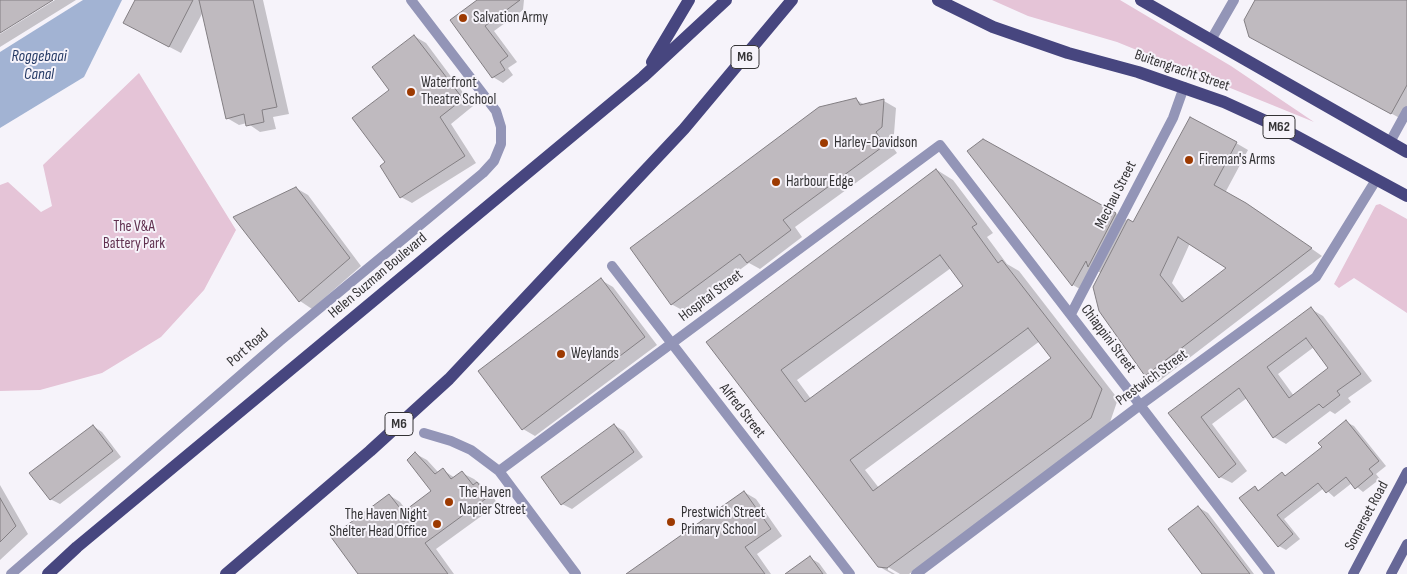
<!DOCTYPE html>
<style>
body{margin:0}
canvas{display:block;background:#f6f3fa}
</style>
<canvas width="1407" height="574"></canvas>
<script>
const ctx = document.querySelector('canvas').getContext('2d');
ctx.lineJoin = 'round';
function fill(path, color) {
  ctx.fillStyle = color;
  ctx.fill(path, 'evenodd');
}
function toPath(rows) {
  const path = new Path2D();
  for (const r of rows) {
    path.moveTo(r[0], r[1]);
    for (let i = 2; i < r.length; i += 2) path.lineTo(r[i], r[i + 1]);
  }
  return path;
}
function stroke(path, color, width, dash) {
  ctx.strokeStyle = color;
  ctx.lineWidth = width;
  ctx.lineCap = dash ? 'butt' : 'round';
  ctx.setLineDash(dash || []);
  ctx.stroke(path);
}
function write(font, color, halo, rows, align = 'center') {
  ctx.font = font + ' "Sofia Sans Condensed",sans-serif';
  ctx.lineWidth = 4;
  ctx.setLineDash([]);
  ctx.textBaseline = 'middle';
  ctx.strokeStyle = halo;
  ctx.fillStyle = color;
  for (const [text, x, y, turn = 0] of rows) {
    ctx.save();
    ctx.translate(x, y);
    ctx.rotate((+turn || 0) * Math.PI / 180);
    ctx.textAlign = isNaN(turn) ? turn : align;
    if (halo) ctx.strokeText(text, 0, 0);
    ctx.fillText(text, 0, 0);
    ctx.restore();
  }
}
fill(toPath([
 [992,0,1120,0,1231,66,1314,122,1117,42,1028,16],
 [139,73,236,230,204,290,161,337,102,373,40,390,0,391,0,185,8,182,41,212,52,206,43,165],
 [1380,204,1407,219,1407,313,1354,278,1339,288,1334,284,1376,205]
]), '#e5c4d7');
fill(toPath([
 [83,0,122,0,84,77,0,128,0,52]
]), '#a2b3d3');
fill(toPath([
 [55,0,76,0,0,47,0,34],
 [136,0,263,0,289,114,273,117,276,129,260,132,247,123,239,125,227,118,203,12,181,53,137,30],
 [479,0,524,0,523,10,494,31,517,62,508,68,513,75,503,83,493,77,452,21],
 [1256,0,1407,0,1407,122,1267,46],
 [414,36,426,43,473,106,451,124,476,163,412,203,401,197,387,162,391,91],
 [855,99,865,105,884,101,896,108,894,134,887,139,897,153,795,227,802,237,760,269,749,263,684,311,671,304],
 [983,140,1134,224,1236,143,1248,150,1225,193,1258,211,1322,256,1158,382,1146,375,1101,273,1097,271,1085,292,1073,285,969,151],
 [1190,243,1228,268,1186,301,1172,283],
 [937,170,953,180,993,233,987,237,1007,264,1019,271,1118,399,1108,428,909,574,900,574,888,567,888,570,895,574,892,574,878,566,708,342],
 [951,268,964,286,811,399,797,380],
 [1040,341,1053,358,879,488,865,470],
 [296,188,308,195,361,266,312,309,300,301],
 [601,280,613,287,657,345,535,436,523,429,479,371],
 [1311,309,1323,316,1372,381,1348,398,1351,402,1335,414,1330,411,1286,444,1274,437,1247,398,1212,424,1247,471,1232,483,1220,477,1170,413],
 [1314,347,1330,369,1294,396,1278,374],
 [1346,422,1354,426,1386,466,1376,474,1380,479,1363,492,1352,483,1334,497,1324,488,1284,519,1300,539,1286,550,1279,546,1255,487,1260,491,1282,474,1287,476,1323,447],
 [614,425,624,431,643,457,572,509,562,504],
 [93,426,102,432,121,457,60,504,50,499],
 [416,454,427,460,439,473,443,470,455,478,462,473,474,479,488,490,498,504,436,549,454,574,359,574,389,495,400,502,407,511,433,491],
 [0,485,28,534,0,560],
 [744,492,756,499,782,536,757,554,771,574,628,574],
 [1198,507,1208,513,1254,574,1204,574],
 [810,558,819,563,827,574,790,574]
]), '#0003');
const building = toPath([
 [0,0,53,0,0,33,0,0],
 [135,0,193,0,169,47,123,23,135,0],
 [199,0,253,0,277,107,262,110,264,122,246,126,244,114,226,119,199,0],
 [477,0,520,0,485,26,508,56,500,62,505,70,492,78,450,20,477,0],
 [1255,0,1407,0,1407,85,1391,114,1249,37,1244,20,1255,0],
 [414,35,463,99,440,117,465,156,400,198,380,166,385,162,352,118,389,90,372,67,414,35],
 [856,98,860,105,884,99,882,127,876,132,885,145,783,220,791,230,747,263,740,254,671,305,630,248,819,107,856,98],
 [1190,117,1237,142,1214,185,1246,203,1312,248,1145,376,1099,311,1093,287,1128,219,1133,222,1190,117],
 [1178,237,1226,268,1182,302,1160,275,1178,237],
 [983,139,1116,213,1088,267,1086,261,1072,286,967,151,983,139],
 [936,169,977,224,972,227,998,263,1002,260,1102,389,1091,418,887,568,878,567,706,342,936,169],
 [940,255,963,286,805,402,781,370,940,255],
 [1028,328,1051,358,873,491,850,460,1028,328],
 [296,187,350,258,299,302,233,217,296,187],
 [601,278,645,337,522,430,478,371,601,278],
 [1311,307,1361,374,1337,391,1340,395,1323,408,1319,404,1273,438,1239,388,1201,417,1236,464,1219,478,1168,413,1311,307],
 [1306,338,1328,368,1289,398,1267,367,1306,338],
 [1346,420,1379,461,1369,469,1373,474,1355,489,1346,477,1326,493,1318,483,1277,515,1293,534,1278,547,1239,498,1255,486,1258,491,1282,472,1285,476,1322,447,1318,443,1346,420],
 [614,424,634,452,561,505,541,477,614,424],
 [93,425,113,451,50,500,29,473,93,425],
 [415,452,435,474,443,468,451,479,462,471,473,485,477,482,488,497,425,543,448,574,358,574,331,537,389,494,403,512,431,491,407,460,415,452],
 [744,491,771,529,745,547,765,574,626,574,744,491],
 [0,498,16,526,0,542,0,498],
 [1198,506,1250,574,1202,574,1168,529,1198,506],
 [810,556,823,574,785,574,810,556]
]);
fill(building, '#bfbabf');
stroke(building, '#837f83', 1);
stroke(toPath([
 [1211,40,1234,0],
 [1390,142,1407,111],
 [612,266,850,574],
 [1071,314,1173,118,1184,87],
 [424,433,451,441,471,450,499,471,576,574],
 [499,471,940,145,1270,574],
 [11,574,280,341,483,173,494,161,501,144,501,127,496,111,411,0],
 [916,574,1139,406,1316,277,1376,180]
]), '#9395b7', 10);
stroke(toPath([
 [1353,574,1407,472],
 [1391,574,1407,544]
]), '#666797', 10);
stroke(toPath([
 [938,0,993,27,1068,53,1138,72,1224,102,1283,129,1407,196],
 [1141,0,1407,152],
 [652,62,689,0],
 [48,574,77,547,643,77,726,0],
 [226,574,370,451,449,379,684,129,792,0]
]), '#47467f', 12);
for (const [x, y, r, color] of [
 [463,18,5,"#9d3a01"],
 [411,92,5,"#9d3a01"],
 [824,143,5,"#9d3a01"],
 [1189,160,5,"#9d3a01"],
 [776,182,5,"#9d3a01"],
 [561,354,5,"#9d3a01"],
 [449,502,5,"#9d3a01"],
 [671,522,5,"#9d3a01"],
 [437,524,5,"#9d3a01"]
]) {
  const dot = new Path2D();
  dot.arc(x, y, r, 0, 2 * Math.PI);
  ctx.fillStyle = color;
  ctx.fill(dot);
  stroke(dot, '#f6f3fa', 2);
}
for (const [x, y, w] of [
 [745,57,28],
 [1279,127,32],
 [399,424,28]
]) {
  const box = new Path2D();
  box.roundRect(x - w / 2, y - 11.5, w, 23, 4);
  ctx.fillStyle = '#f6f3fa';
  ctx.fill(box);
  stroke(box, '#343335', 1);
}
write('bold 14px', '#343335', null, [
 ["M6",745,57],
 ["M62",1279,127],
 ["M6",399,424]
]);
write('15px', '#343335', '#f6f3fa', [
 ["Salvation Army",473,18],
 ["Waterfront",421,83],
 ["Theatre School",421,100],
 ["Harley-Davidson",834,143],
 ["Fireman's Arms",1199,160],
 ["Harbour Edge",786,182],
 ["Weylands",571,354],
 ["The Haven",459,493],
 ["Napier Street",459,510],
 ["Prestwich Street",681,513],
 ["Primary School",681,530],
 ["The Haven Night",427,515,"right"],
 ["Shelter Head Office",427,532,"right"]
], 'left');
write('15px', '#343335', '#f6f3fa', [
 ["Buitengracht Street",1182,71,19],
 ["Mechau Street",1116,195,-63],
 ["Helen Suzman Boulevard",378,276,-40],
 ["Hospital Street",711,296,-37],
 ["Chiappini Street",1108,339,53],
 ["Port Road",248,348,-41],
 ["Prestwich Street",1152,378,-36],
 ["Alfred Street",742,411,52],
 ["Somerset Road",1367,516,-62]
]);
write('15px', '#613150', '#f6f3fa', [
 ["The V&A",134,227],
 ["Battery Park",134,244]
]);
write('italic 16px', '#253a65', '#f6f3fa', [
 ["Roggebaai",39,57],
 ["Canal",39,75]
]);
</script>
